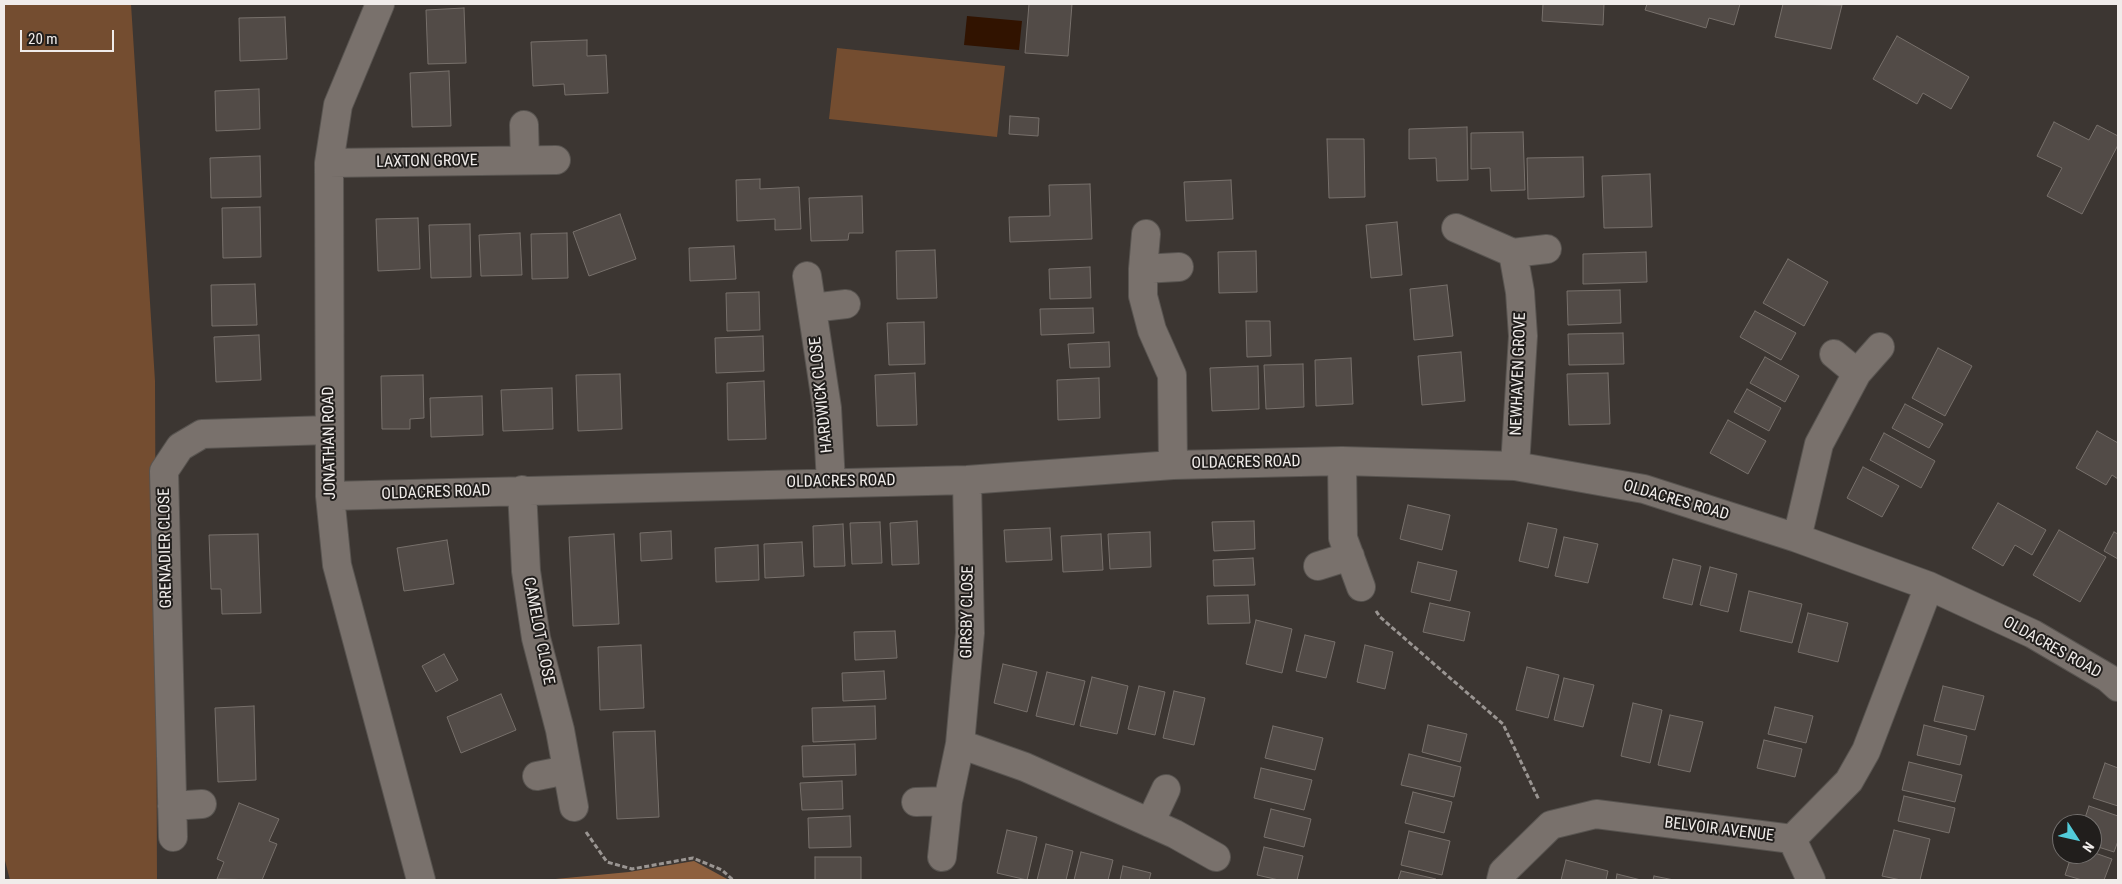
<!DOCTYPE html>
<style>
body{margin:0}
#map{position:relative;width:2122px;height:884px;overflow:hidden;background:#3c3632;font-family:"Roboto Condensed",sans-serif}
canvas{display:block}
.frame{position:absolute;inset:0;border:5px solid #f0ecea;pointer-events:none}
.north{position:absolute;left:2052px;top:814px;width:50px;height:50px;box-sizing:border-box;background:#211e1c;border:1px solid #74706e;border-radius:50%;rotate:125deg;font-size:14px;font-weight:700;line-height:20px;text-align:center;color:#f0ecea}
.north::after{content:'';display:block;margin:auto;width:18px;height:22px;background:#52cbd9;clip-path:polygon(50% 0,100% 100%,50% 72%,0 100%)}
.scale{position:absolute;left:20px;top:30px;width:94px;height:22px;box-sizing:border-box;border:2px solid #f0ecea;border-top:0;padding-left:6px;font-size:15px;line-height:18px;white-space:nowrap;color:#f0ecea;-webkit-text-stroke:4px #211e1c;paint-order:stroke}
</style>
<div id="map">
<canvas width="2122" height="884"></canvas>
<div class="frame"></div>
<div class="north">N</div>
<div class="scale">20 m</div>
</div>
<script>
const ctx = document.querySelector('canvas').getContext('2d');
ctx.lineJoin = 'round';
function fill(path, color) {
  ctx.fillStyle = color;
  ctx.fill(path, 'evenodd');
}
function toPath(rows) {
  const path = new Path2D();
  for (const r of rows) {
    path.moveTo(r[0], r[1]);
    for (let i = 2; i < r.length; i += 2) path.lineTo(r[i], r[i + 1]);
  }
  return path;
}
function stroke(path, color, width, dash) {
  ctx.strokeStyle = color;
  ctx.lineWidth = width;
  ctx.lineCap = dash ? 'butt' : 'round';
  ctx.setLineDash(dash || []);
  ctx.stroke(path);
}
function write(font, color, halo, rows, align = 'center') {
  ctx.font = font + ' "Roboto Condensed",sans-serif';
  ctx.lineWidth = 4;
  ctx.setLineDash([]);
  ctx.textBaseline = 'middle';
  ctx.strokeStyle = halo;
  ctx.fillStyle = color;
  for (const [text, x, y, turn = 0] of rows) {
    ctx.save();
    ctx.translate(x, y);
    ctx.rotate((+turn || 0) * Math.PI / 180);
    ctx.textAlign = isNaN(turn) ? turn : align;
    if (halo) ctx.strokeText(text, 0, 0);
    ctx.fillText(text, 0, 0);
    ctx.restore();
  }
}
fill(toPath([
 [4,4,131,4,155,381,157,880,10,880,4,857],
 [837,48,1005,66,997,137,829,119]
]), '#744d30');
fill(toPath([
 [694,861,729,880,545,880,629,872]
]), '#8e603e');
fill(toPath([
 [967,16,1022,21,1019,50,964,45]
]), '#311300');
const building = toPath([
 [1029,4,1072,4,1068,56,1025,53,1029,4],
 [1543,4,1604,4,1603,25,1542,21,1543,4],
 [1647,4,1740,4,1734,25,1709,18,1706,28,1645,10,1647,4],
 [1783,4,1842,5,1831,49,1775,37,1783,4],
 [464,8,466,63,428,64,426,10,464,8],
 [285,17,287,59,240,61,239,18,285,17],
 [1897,36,1969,77,1951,109,1923,93,1917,104,1873,79,1897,36],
 [587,40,587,56,606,55,608,93,565,95,564,84,533,86,531,42,587,40],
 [449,71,451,126,412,127,410,73,449,71],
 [259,89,260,129,216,131,215,91,259,89],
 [1010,116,1039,118,1038,136,1009,134,1010,116],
 [2054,122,2089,140,2097,125,2118,136,2118,145,2082,214,2047,196,2062,168,2037,156,2054,122],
 [1467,127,1468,180,1437,181,1436,158,1409,159,1409,129,1467,127],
 [1523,132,1525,190,1491,191,1490,168,1471,169,1471,133,1523,132],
 [1327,139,1364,139,1365,197,1329,198,1327,139],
 [260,156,261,197,211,198,210,158,260,156],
 [1583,157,1584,197,1528,199,1527,158,1583,157],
 [1650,174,1652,227,1604,228,1602,176,1650,174],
 [760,179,760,189,799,187,801,229,775,230,775,219,737,221,736,180,760,179],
 [1231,180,1233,219,1186,221,1184,182,1231,180],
 [1090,184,1092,239,1010,242,1009,217,1050,216,1049,185,1090,184],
 [862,196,863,233,849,233,848,240,811,241,809,198,862,196],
 [260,207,261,257,223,258,222,208,260,207],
 [620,214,636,259,589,276,573,232,620,214],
 [418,218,420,269,378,271,376,219,418,218],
 [1397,222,1402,275,1371,278,1366,225,1397,222],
 [470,224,471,277,431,278,429,225,470,224],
 [520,233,522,275,481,276,479,235,520,233],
 [567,233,568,278,532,279,531,234,567,233],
 [734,246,736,279,690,281,689,248,734,246],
 [935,250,937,298,897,299,896,251,935,250],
 [1256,251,1257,292,1219,293,1218,252,1256,251],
 [1646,252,1647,282,1583,284,1583,254,1646,252],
 [1788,259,1828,282,1804,326,1763,303,1788,259],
 [1090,267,1091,298,1050,299,1049,269,1090,267],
 [255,284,257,325,212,326,211,285,255,284],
 [1447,285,1453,336,1414,340,1410,289,1447,285],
 [1620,290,1621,323,1568,325,1567,291,1620,290],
 [759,292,760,330,727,331,726,293,759,292],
 [1093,308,1094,333,1041,335,1040,309,1093,308],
 [1755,311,1796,333,1781,360,1740,337,1755,311],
 [1246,321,1270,321,1271,356,1247,357,1246,321],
 [924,322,925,364,889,365,887,323,924,322],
 [1623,333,1624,364,1569,365,1568,334,1623,333],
 [259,335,261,380,216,382,214,337,259,335],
 [763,336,764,371,716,373,715,338,763,336],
 [1109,342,1110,367,1070,368,1068,344,1109,342],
 [1938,348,1972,366,1945,416,1912,398,1938,348],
 [1461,352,1465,401,1422,405,1418,356,1461,352],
 [1765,357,1799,376,1785,402,1750,383,1765,357],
 [1351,358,1353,404,1316,406,1315,360,1351,358],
 [1303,364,1304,407,1266,409,1264,365,1303,364],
 [1258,366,1259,409,1212,411,1210,368,1258,366],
 [915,373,917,425,877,426,875,375,915,373],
 [1608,373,1610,424,1569,425,1567,374,1608,373],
 [620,374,622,429,578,431,576,375,620,374],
 [423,375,424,418,410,419,410,429,382,429,381,376,423,375],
 [1099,378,1100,418,1058,420,1057,380,1099,378],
 [764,381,766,439,728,440,727,383,764,381],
 [552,388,553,429,503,431,501,390,552,388],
 [1747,389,1781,408,1769,431,1734,412,1747,389],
 [482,396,483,435,431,437,430,398,482,396],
 [1905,404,1943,424,1929,448,1892,428,1905,404],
 [1728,420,1766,441,1748,474,1710,453,1728,420],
 [2097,431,2118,443,2118,479,2112,475,2106,485,2076,468,2097,431],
 [1884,433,1935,461,1921,488,1870,460,1884,433],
 [1863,467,1899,486,1882,517,1847,498,1863,467],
 [1998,503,2046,530,2032,555,2015,545,2003,566,1972,548,1998,503],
 [1408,505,1450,515,1442,550,1400,539,1408,505],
 [917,521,919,564,892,565,890,523,917,521],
 [1254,521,1255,549,1214,551,1212,522,1254,521],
 [880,522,882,563,852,564,850,523,880,522],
 [1528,523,1557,529,1548,568,1519,561,1528,523],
 [843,524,845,566,814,567,813,526,843,524],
 [1050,528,1052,560,1006,562,1004,530,1050,528],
 [2059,530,2106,557,2080,602,2033,575,2059,530],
 [671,531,672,559,641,561,640,533,671,531],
 [1150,532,1151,567,1110,569,1108,534,1150,532],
 [2114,532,2118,534,2118,559,2104,551,2114,532],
 [258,534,261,613,222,614,221,589,211,589,209,535,258,534],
 [614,534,619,624,573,626,569,537,614,534],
 [1101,534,1103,570,1063,572,1061,536,1101,534],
 [1564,537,1598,544,1588,583,1555,576,1564,537],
 [447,540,454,584,404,591,397,548,447,540],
 [802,542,804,576,765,578,764,544,802,542],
 [758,545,759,580,716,582,715,548,758,545],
 [1253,558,1255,585,1214,586,1213,560,1253,558],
 [1673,559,1701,566,1692,605,1663,598,1673,559],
 [1418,562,1457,571,1450,601,1411,592,1418,562],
 [1710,567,1737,574,1728,612,1700,605,1710,567],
 [1749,591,1802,604,1792,643,1740,631,1749,591],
 [1248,595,1250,623,1208,624,1207,596,1248,595],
 [1430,603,1470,612,1464,641,1423,632,1430,603],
 [1808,613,1848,623,1838,662,1798,652,1808,613],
 [1256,620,1292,629,1282,673,1246,664,1256,620],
 [895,631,897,658,855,660,854,632,895,631],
 [1305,635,1335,642,1326,678,1296,671,1305,635],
 [641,645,644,708,600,710,598,647,641,645],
 [1365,645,1393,652,1385,689,1357,682,1365,645],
 [444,654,458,680,436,692,422,666,444,654],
 [1003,664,1037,672,1027,712,994,703,1003,664],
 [1527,667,1559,675,1548,718,1516,710,1527,667],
 [884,671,886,699,843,701,842,673,884,671],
 [1047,672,1085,681,1074,725,1036,716,1047,672],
 [1092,677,1128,686,1117,734,1080,726,1092,677],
 [1564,678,1594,685,1583,727,1554,720,1564,678],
 [1139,686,1165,692,1155,735,1128,729,1139,686],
 [1943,686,1984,696,1975,730,1934,721,1943,686],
 [1174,691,1205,698,1194,745,1163,738,1174,691],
 [501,694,516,730,461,753,447,717,501,694],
 [1633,703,1662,710,1650,763,1621,756,1633,703],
 [254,706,256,780,218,782,215,708,254,706],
 [875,706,876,739,813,742,812,708,875,706],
 [1775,707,1813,716,1806,743,1768,734,1775,707],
 [1670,715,1703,722,1690,772,1658,765,1670,715],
 [1428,725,1467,734,1460,762,1422,752,1428,725],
 [1924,725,1967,736,1960,765,1917,755,1924,725],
 [1273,726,1323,738,1315,770,1265,758,1273,726],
 [655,731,659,817,617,819,613,732,655,731],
 [1764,740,1802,749,1795,777,1757,768,1764,740],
 [855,744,856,775,803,777,802,746,855,744],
 [1409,754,1461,767,1454,797,1401,785,1409,754],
 [1909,762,1962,775,1955,802,1902,790,1909,762],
 [2105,763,2118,768,2118,806,2093,798,2105,763],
 [1261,768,1312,780,1304,810,1254,798,1261,768],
 [842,781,843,809,802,810,800,783,842,781],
 [1413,792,1452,802,1444,833,1405,823,1413,792],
 [1904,796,1955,808,1949,833,1898,821,1904,796],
 [239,803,279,819,269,841,277,844,262,880,217,879,224,862,217,859,239,803],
 [2089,806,2118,816,2118,841,2114,852,2092,845,2092,824,2083,824,2089,806],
 [1271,809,1311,819,1304,847,1264,837,1271,809],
 [850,816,851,847,809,848,808,818,850,816],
 [1007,830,1037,837,1027,880,997,873,1007,830],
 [1894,830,1930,839,1920,880,1901,880,1882,876,1894,830],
 [1409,831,1450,841,1442,875,1401,865,1409,831],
 [1046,844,1073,851,1066,880,1037,880,1046,844],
 [1264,847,1303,856,1297,880,1279,880,1257,875,1264,847],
 [1081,852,1113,860,1108,880,1074,880,1081,852],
 [2092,852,2112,859,2104,880,2082,880,2065,875,2072,854,2092,854,2092,852],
 [815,857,861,857,861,880,815,880,815,857],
 [1566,860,1608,871,1606,880,1561,880,1566,860],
 [1123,866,1151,873,1149,880,1120,880,1123,866],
 [1401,871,1436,879,1436,880,1398,880,1401,871],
 [1617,874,1641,880,1616,880,1617,874],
 [1654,876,1674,880,1653,880,1654,876]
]);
fill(building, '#524b47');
stroke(building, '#77706b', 1);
const minor = toPath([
 [380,4,338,105,329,163,330,496,337,565,421,880],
 [524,125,525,160],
 [329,163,556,160],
 [1456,228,1513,253,1520,292,1523,336,1515,466],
 [1146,234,1143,269,1143,296,1152,330,1172,375,1173,465],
 [1513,253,1547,249],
 [1143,269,1179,267],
 [807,276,827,408,831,483],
 [812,308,846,304],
 [1834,354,1857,373],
 [1342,461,1343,538,1361,587],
 [522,490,526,571,536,638,560,730,574,807],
 [330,496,967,480,1173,465,1342,461,1515,466,1644,489,1797,538,1929,586,2033,634,2108,678,2118,687],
 [1797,538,1819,444,1857,373,1880,347],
 [1318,566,1350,556],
 [960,744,1025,767,1175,834,1216,857],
 [537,776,567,770],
 [916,802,948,801],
 [172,806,202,804],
 [1150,823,1166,789],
 [173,837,164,471,180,447,202,434,329,430],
 [1792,839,1811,880],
 [942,857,948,801,960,744,970,633,967,480],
 [1501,880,1503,872,1551,825,1596,814,1792,839,1849,781,1866,751,1929,586]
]);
stroke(minor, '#585450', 30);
stroke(toPath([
 [1376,611,1380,617,1503,724,1539,800],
 [586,832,607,862,632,869,693,858,722,870,733,880]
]), '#9a9592', 3, [5, 2.5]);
stroke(minor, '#79716c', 28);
write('16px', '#f0ecea', '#211e1c', [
 ["LAXTON GROVE",427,162,-1],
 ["NEWHAVEN GROVE",1519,374,-88],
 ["HARDWICK CLOSE",822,395,-96],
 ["JONATHAN ROAD",330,443,-91],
 ["OLDACRES ROAD",1246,463,-1],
 ["OLDACRES ROAD",841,482,-1],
 ["OLDACRES ROAD",436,493,-2],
 ["OLDACRES ROAD",1676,501,16],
 ["GRENADIER CLOSE",166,548,-91],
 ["GIRSBY CLOSE",968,612,-89],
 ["CAMELOT CLOSE",538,631,79],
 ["OLDACRES ROAD",2052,648,29],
 ["BELVOIR AVENUE",1719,830,7]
]);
</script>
